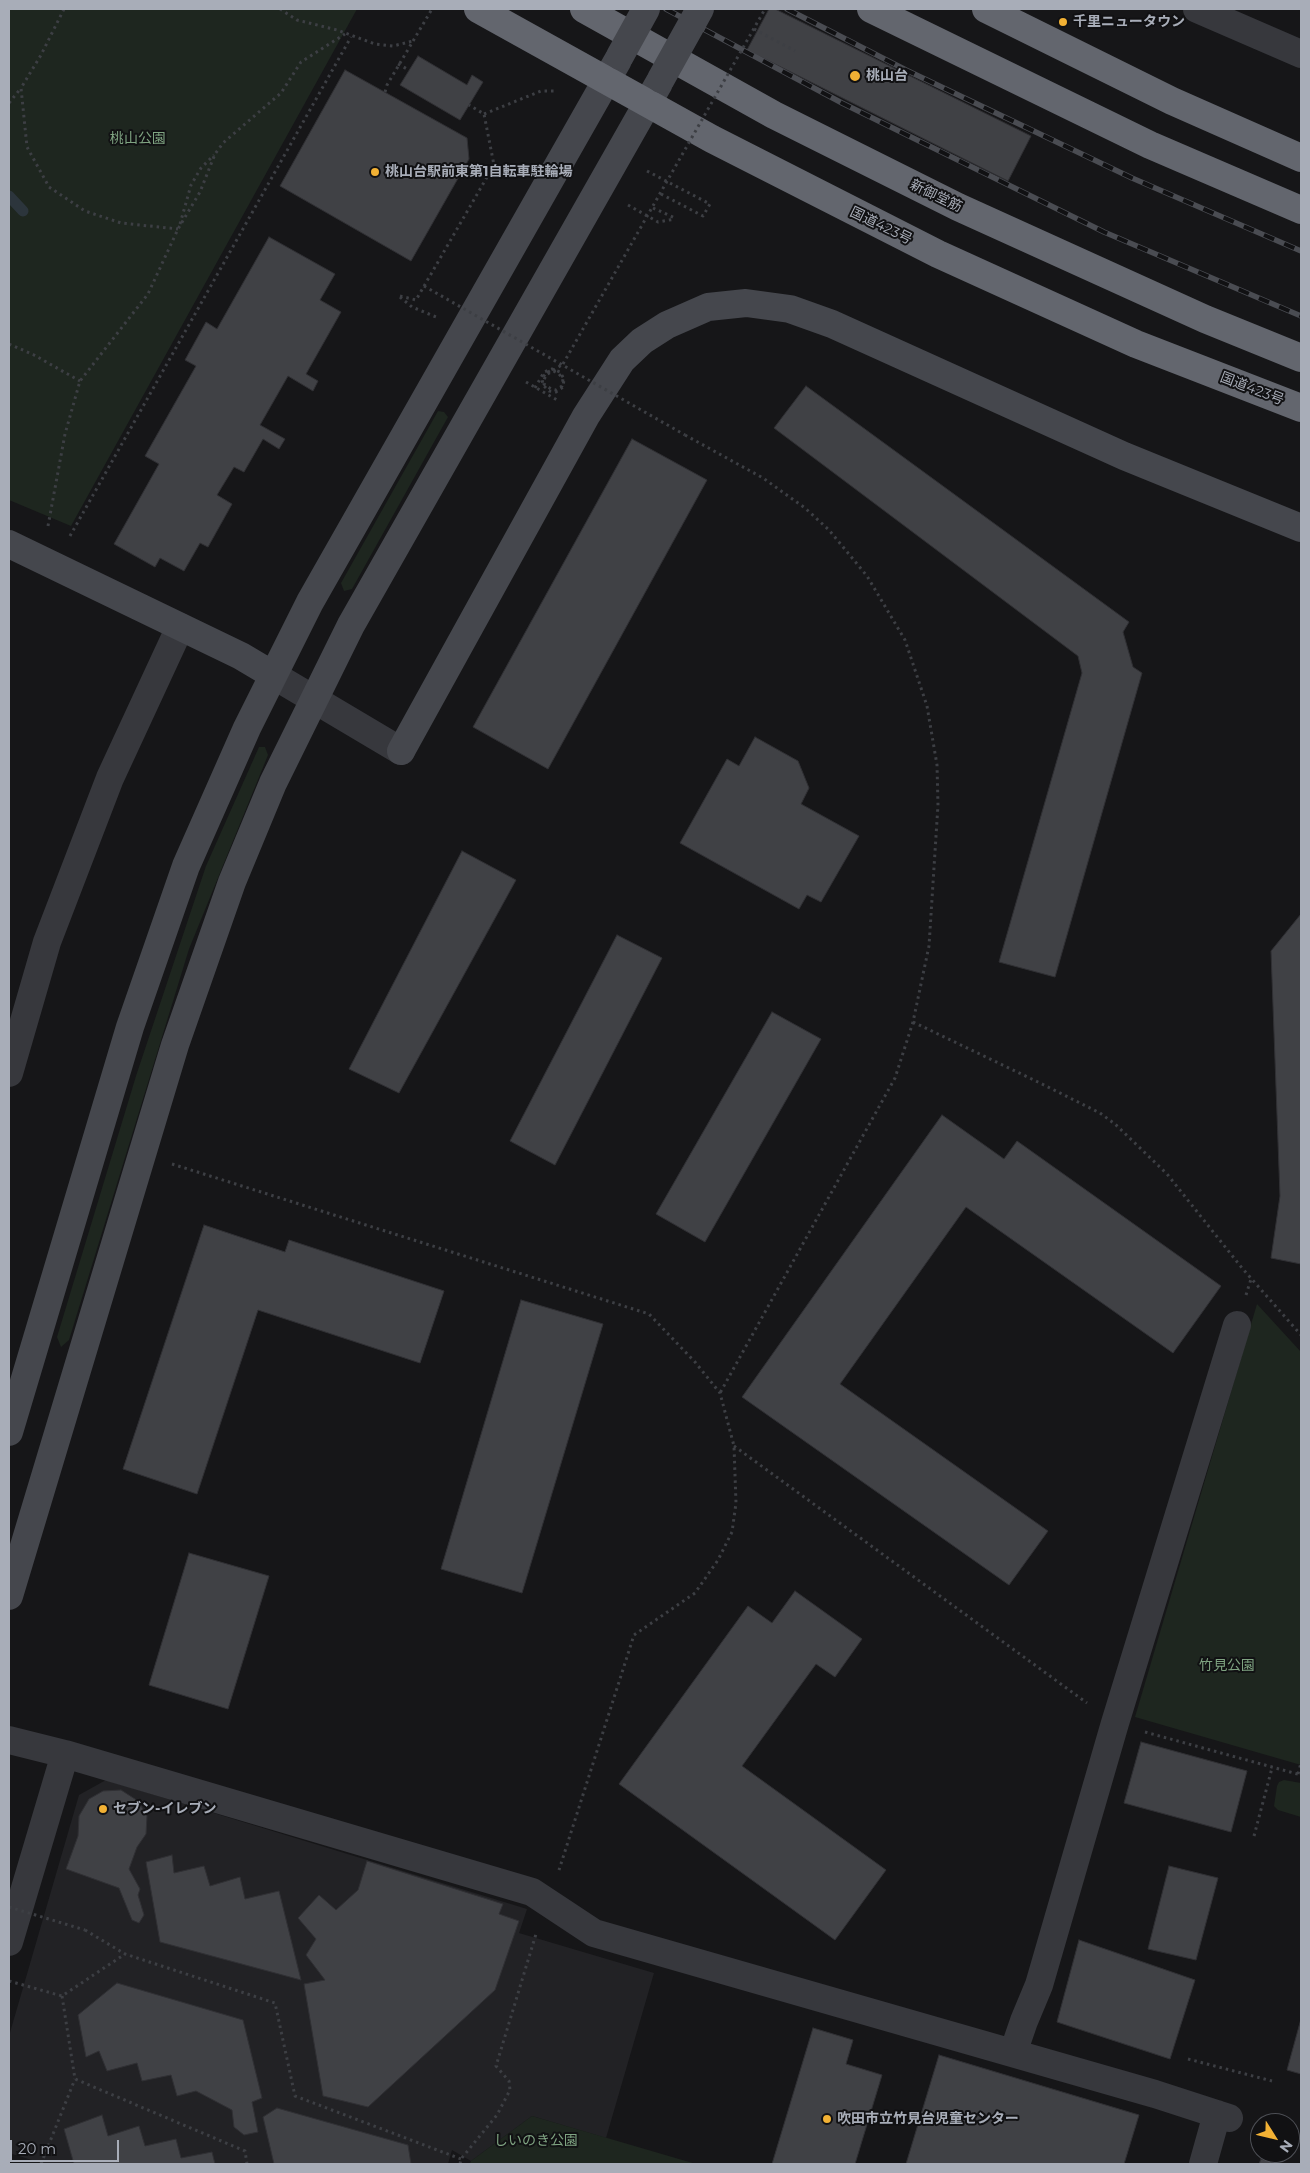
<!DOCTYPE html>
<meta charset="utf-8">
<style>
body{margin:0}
#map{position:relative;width:1310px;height:2173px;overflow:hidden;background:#161618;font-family:Montserrat,sans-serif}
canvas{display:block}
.frame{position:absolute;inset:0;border:10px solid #a8adb8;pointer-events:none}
.north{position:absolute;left:1250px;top:2113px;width:50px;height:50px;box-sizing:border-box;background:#111113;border:1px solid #4d4f55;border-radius:50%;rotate:126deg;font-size:14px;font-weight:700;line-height:20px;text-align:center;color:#a8adb8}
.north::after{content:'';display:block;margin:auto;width:18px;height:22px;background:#f2b134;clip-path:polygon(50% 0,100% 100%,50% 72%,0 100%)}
.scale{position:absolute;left:10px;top:2140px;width:109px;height:22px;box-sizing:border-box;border:2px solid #a8adb8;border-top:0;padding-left:6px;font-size:15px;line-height:18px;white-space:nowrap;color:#a8adb8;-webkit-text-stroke:4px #111113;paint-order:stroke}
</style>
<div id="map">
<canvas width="1310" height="2173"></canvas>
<div class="frame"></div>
<div class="north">N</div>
<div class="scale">20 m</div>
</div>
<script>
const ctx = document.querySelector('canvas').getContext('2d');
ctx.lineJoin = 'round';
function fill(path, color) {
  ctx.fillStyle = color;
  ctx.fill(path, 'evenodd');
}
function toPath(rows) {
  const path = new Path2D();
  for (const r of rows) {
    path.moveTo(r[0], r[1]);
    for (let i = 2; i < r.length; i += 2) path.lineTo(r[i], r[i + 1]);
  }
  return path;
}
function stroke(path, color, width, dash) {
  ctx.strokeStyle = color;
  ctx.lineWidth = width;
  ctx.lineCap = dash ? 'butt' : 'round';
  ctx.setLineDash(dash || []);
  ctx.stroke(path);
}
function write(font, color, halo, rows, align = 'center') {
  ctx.font = font + ' Montserrat,"Noto Sans JP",sans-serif';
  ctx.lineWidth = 4;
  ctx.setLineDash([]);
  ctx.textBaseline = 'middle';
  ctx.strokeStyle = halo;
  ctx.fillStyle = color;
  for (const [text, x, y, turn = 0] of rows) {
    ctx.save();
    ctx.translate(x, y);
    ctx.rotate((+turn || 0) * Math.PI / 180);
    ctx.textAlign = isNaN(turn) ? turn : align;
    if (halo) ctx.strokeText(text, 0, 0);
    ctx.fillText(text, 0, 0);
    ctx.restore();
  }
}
fill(toPath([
 [106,1780,527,1909,519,1933,654,1973,606,2138,532,2116,471,2161,452,2150,448,2164,45,2164,9,2153,9,2036,79,1795]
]), '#222225');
fill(toPath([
 [9,9,357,9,71,526,9,500],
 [438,411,444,412,448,417,352,589,344,591,341,583],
 [259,747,265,747,268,755,189,949,69,1340,61,1347,57,1337,136,1076,206,866],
 [1257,1304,1301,1352,1301,1765,1135,1717],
 [1284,1780,1301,1783,1301,1817,1278,1810,1274,1806,1277,1786,1279,1782],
 [532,2116,696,2164,470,2164,471,2161]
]), '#1e261f');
stroke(toPath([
 [9,196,23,211]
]), '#2c353c', 11);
const building = toPath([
 [769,9,775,9,1031,136,1008,181,747,50,769,9],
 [418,56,467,85,472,75,483,82,460,120,400,85,418,56],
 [345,70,467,138,469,159,411,261,280,186,345,70],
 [269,237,335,274,320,300,341,312,306,374,318,381,313,391,288,376,260,425,285,439,279,449,263,439,244,472,234,467,217,495,232,504,208,547,200,543,184,571,160,558,155,567,114,544,159,464,145,456,196,366,185,360,206,322,217,329,269,237],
 [806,386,1129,622,1123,632,1133,667,1142,673,1055,977,999,962,1082,673,1078,656,774,428,806,386],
 [632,439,707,480,548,769,473,727,632,439],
 [755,737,798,761,809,788,801,804,859,836,821,902,807,895,799,909,680,843,727,759,739,766,755,737],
 [462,851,516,880,399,1093,349,1069,462,851],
 [1301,914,1301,1264,1271,1258,1280,1196,1271,951,1301,914],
 [617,935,662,958,555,1165,510,1141,617,935],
 [772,1012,821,1039,705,1242,656,1214,772,1012],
 [942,1115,1004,1159,1017,1141,1221,1286,1173,1353,966,1207,840,1384,1048,1531,1009,1585,742,1397,942,1115],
 [204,1225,285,1252,289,1240,444,1291,420,1363,258,1310,197,1494,123,1469,204,1225],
 [521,1300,603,1324,522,1593,441,1569,521,1300],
 [189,1553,269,1576,228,1709,149,1685,189,1553],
 [795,1591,862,1639,835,1677,816,1664,742,1766,886,1870,835,1940,619,1784,748,1606,772,1623,795,1591],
 [1141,1742,1247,1771,1231,1832,1124,1803,1141,1742],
 [121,1790,138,1801,147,1816,146,1834,137,1847,129,1869,140,1889,138,1895,144,1915,139,1923,132,1920,119,1888,66,1869,78,1836,79,1816,89,1799,103,1791,121,1790],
 [172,1855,174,1873,204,1866,210,1886,240,1877,245,1899,279,1891,301,1980,160,1942,146,1862,172,1855],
 [367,1861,503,1904,499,1914,519,1921,495,1990,368,2107,323,2096,304,1984,325,1980,306,1955,316,1939,298,1918,319,1895,336,1910,358,1890,367,1861],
 [1169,1866,1218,1878,1196,1960,1148,1949,1169,1866],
 [1079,1940,1195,1980,1170,2059,1057,2022,1079,1940],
 [117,1983,243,2020,262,2098,252,2102,258,2132,244,2135,234,2127,232,2110,196,2091,177,2096,171,2075,142,2081,137,2063,107,2071,99,2051,86,2057,78,2015,117,1983],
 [1301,2019,1301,2074,1287,2070,1301,2019],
 [813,2028,853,2040,846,2064,882,2075,855,2164,772,2164,813,2028],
 [939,2055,1139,2115,1124,2164,906,2164,939,2055],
 [277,2108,408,2145,411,2164,274,2164,263,2117,277,2108],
 [102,2115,108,2136,139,2126,145,2146,176,2139,181,2158,212,2152,215,2164,74,2164,64,2129,102,2115],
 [1261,2159,1278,2164,1259,2164,1261,2159]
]);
fill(building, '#404145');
stroke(building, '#303034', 1);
stroke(toPath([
 [64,9,41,55,21,88,27,147,49,187,85,211,121,223,178,229],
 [280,9,297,20,337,30,375,44,393,46,413,41],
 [754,29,795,51],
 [398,64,409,70],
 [385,92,387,85,432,9],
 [9,103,21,88],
 [484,114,541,91,557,91],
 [647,171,710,204,703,216,661,194],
 [628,205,658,222,675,219],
 [653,208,675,218],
 [180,224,191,185,201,168,214,155],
 [400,296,416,300,494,165,484,114,469,105],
 [400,297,412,307,436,317],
 [9,344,34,355,80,381],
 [526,382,557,400],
 [535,388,544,372,552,369,560,372,564,379,563,387,556,392,549,391,543,385,542,379,546,373,552,370,559,374,563,379,562,386,556,390,551,389,544,384,544,380,546,375,551,372,563,364],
 [685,435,763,478,805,508,829,530,867,576,905,640,927,706,937,765,938,805,929,946,913,1022,895,1078,720,1393],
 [48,526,65,434,80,381,148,294,178,229,200,192,215,154,223,143,281,93,301,62,345,34],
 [70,536,351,37],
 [913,1022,1038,1082,1100,1113,1115,1124,1167,1174,1242,1268,1301,1335],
 [172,1164,649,1314,695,1362,720,1393,734,1446,736,1503,732,1532,718,1560,695,1593,634,1635,559,1870],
 [1246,1295,1251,1279],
 [734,1446,1087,1703],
 [1145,1732,1301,1775],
 [1298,1774,1301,1763],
 [1254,1836,1272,1768],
 [85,1930,125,1954,275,2003,295,2096,461,2159],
 [9,1981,62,1996,125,1954],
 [62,1996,75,2079,245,2151,247,2164],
 [1188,2059,1272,2081],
 [1290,2138,1301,2141],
 [41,2164,75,2079],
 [460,2164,461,2159,497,2115,510,2090,509,2081,496,2066,536,1934]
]), '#3d3f44', 3, [2.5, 4]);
stroke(toPath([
 [1197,9,1301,54],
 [273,675,401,751],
 [9,1073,47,942,110,778,180,627],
 [9,1740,65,1754,532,1892,594,1933,1155,2094,1229,2118],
 [9,1942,65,1754],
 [1013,2053,1024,2021,1039,1985,1115,1723,1237,1325],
 [1203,2164,1217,2114]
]), '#37383d', 28);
stroke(toPath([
 [9,544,241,656,273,675],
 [401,751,586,416,622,360,642,341,667,325,708,307,746,303,790,309,832,324,1124,456,1301,528],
 [9,1432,130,1027,186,866,247,728,310,602,618,60],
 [9,1596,175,1045,232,882,273,783,351,625,659,83]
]), '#45474d', 28);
stroke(toPath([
 [478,9,712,139,938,254,1136,344,1301,408],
 [584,9,774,115,958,207,1205,319,1301,358],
 [871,9,1150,145,1301,210],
 [986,9,1172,101,1301,158]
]), '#63666e', 28);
const rail = toPath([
 [666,9,842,103,1104,232,1301,316],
 [787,9,906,70,1132,178,1301,251]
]);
stroke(rail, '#4a4c52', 5.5);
stroke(rail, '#111113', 4, [11]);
stroke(toPath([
 [424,286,685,435],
 [563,364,765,9],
 [9,1907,85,1930]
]), '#3d3f44', 3, [2.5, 4]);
stroke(toPath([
 [620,56,646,9],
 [661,79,700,9]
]), '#45474d', 28);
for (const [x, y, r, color] of [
 [1063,22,5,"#f2b134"],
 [855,76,6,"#f2b134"],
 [375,172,5,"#f2b134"],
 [103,1809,5,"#f2b134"],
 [827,2119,5,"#f2b134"]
]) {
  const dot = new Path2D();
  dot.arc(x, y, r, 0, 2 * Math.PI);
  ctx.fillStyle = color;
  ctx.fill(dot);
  stroke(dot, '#111113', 2);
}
write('bold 14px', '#a8adb8', '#111113', [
 ["千里ニュータウン",1073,22],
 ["桃山台",866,76],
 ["桃山台駅前東第1自転車駐輪場",385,172],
 ["セブン-イレブン",113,1809],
 ["吹田市立竹見台児童センター",837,2119]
], 'left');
write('14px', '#7fa381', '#111113', [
 ["桃山公園",138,139],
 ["竹見公園",1227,1666],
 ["しいのき公園",536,2141]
]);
write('14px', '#a8adb8', '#111113', [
 ["新御堂筋",936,196,26],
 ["国道423号",881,226,26],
 ["国道423号",1252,389,21]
]);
</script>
